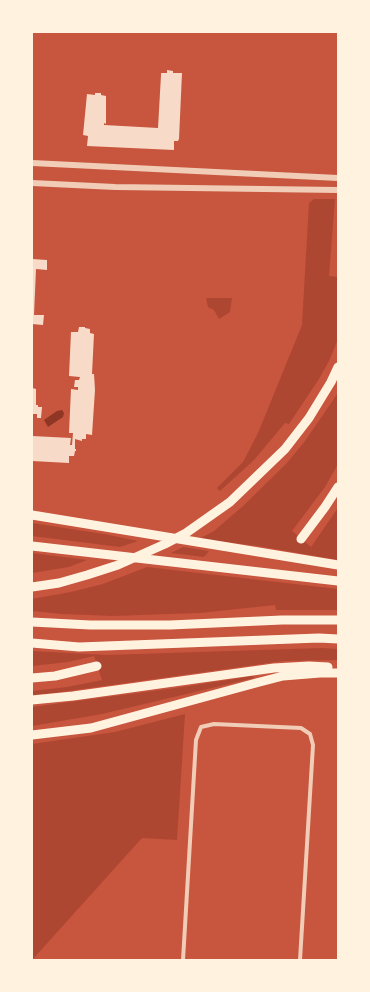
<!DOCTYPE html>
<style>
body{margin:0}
#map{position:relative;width:370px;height:992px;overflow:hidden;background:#c8553d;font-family:"Titillium Web",sans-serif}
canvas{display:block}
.frame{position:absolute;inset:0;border:33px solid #fff3e0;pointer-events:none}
</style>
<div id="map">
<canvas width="370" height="992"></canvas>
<div class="frame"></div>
</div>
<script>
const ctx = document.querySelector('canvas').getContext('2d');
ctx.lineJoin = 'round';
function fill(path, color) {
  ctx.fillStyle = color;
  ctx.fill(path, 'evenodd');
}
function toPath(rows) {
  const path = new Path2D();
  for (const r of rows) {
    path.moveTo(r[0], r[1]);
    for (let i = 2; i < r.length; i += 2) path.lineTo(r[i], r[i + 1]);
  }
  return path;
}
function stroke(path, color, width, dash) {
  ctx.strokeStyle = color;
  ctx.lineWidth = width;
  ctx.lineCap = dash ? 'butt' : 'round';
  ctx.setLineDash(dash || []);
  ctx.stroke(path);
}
fill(toPath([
 [314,199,335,199,329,276,338,277,338,339,330,359,319,379,289,424,285,423,254,460,220,491,217,488,243,462,258,433,302,325,309,203],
 [206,298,232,298,230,312,219,319,214,310,208,307],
 [338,393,338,464,325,487,292,531,311,547,338,508,338,560,258,546,199,539,214,531,243,506,286,464,305,441],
 [32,523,104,534,138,541,120,547,32,536],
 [183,547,209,551,204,557,171,553],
 [32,553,87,560,69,567,32,573],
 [147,567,338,589,338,610,276,610,275,605,200,613,113,616,62,614,32,611,32,599,71,592,103,584],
 [322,648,338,649,338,660,283,661,54,693,32,695,32,691,67,687,102,680,94,656,68,662,32,666,32,651,107,655],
 [253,676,254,678,102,714,32,726,32,707,183,687],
 [185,714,177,840,142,838,32,960,32,744,115,732]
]), '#ae4732');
fill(toPath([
 [62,410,64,413,63,417,48,427,44,420,57,411]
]), '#8f3625');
fill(toPath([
 [167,70,173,71,173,73,182,73,179,139,178,141,174,141,174,150,87,146,88,136,83,135,87,94,95,95,95,93,101,93,101,95,106,96,106,124,104,123,104,125,158,128,161,75,161,73,167,73],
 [32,259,47,260,47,270,36,269,34,315,44,315,43,325,32,324],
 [79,327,85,327,85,328,90,329,90,333,94,334,92,374,94,374,95,390,92,435,86,434,86,439,82,439,82,441,75,439,75,449,76,449,76,451,75,451,74,456,69,456,69,463,32,461,32,436,71,438,70,445,72,445,73,433,69,433,71,389,78,390,78,387,74,387,75,380,79,380,80,377,69,376,71,332,78,332],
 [32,388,36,389,36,405,38,405,38,407,42,407,41,418,37,418,37,414,32,414]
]), '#f7dbc8');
stroke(toPath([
 [183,960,196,740,201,727,214,724,301,728,310,734,313,745,300,960]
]), '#f1ccb7', 4);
stroke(toPath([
 [32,163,338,178],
 [32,183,115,187,338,190]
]), '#f1ccb7', 6);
stroke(toPath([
 [32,515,338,565],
 [301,539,325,507,338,487],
 [32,546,338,581],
 [32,587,59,583,87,575,118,565,165,544,186,533,230,502,285,449,309,418,331,382,338,367],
 [32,622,90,625,170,625,282,620,338,620],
 [32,643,79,647,319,638,338,639],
 [32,678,55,676,97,666],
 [32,700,73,696,274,668,309,666,328,667],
 [32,735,91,728,256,683,283,676,320,673,338,673]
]), '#fff3e0', 9);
</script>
